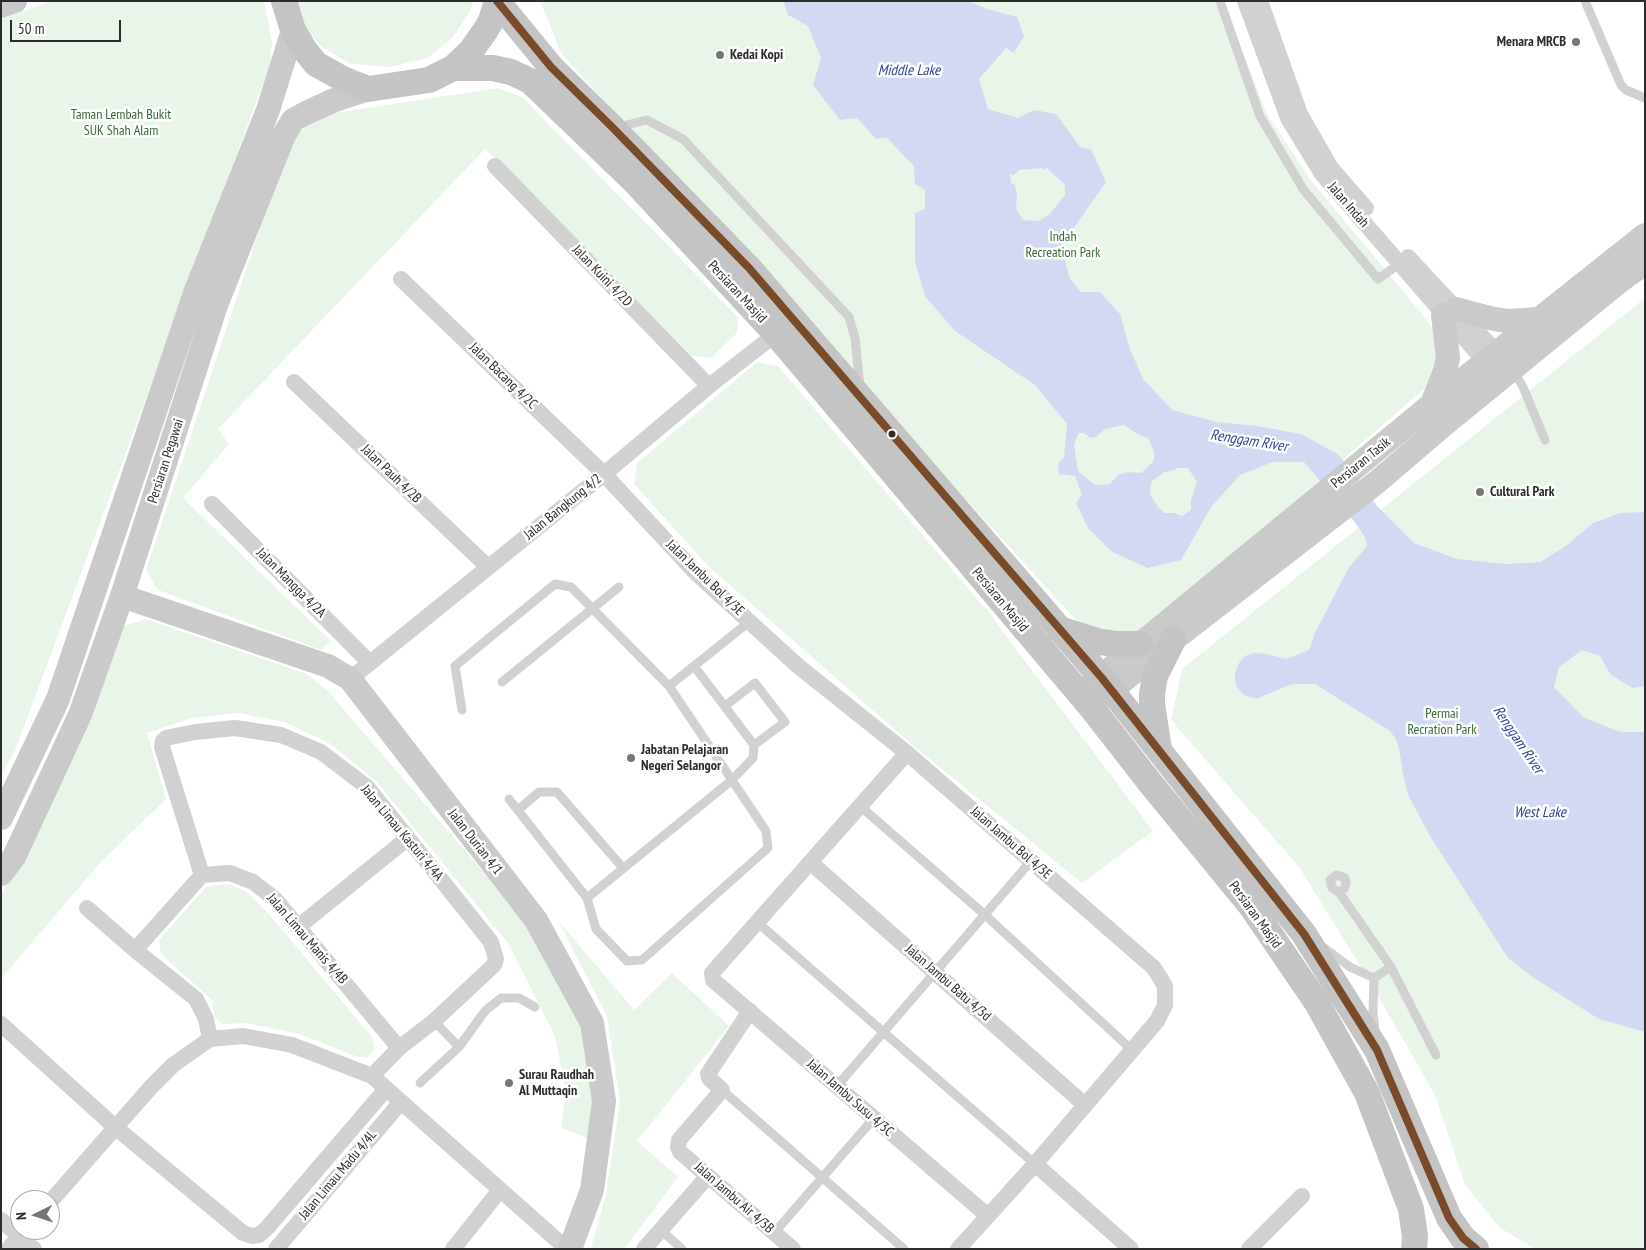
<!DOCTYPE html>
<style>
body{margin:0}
#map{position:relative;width:1646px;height:1250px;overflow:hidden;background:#fff;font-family:"PT Sans Narrow",sans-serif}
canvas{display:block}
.frame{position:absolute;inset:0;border:2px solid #2c2c2c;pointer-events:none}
.north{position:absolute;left:10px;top:1190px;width:50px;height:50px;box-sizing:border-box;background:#fff;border:1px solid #ababab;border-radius:50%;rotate:266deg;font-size:14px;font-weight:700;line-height:20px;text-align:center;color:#2c2c2c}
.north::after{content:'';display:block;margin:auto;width:18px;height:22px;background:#767676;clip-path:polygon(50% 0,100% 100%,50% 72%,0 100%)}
.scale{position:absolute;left:10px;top:20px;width:111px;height:22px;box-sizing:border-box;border:2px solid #2c2c2c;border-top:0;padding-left:6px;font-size:15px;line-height:18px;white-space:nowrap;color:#2c2c2c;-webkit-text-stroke:4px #fff;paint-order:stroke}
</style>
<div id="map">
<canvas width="1646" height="1250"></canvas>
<div class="frame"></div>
<div class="north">N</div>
<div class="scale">50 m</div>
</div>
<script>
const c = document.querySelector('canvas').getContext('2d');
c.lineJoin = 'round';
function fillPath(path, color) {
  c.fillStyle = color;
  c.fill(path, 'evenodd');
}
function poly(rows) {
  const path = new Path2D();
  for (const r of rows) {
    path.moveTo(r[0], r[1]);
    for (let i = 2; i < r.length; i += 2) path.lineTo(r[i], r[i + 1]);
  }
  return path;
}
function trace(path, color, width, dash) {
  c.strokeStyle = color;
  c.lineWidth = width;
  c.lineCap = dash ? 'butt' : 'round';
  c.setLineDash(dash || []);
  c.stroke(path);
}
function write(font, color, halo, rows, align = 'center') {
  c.font = font + ' "PT Sans Narrow",sans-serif';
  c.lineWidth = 5;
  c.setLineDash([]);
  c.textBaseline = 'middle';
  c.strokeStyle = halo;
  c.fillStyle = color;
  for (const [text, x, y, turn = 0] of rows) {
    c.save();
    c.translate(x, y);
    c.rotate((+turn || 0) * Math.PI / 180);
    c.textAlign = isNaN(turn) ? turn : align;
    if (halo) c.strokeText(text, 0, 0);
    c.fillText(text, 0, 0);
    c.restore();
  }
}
fillPath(poly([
 [51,1,264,1,272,41,270,65,15,751,1,776,1,19],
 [290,1,473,1,470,11,452,38,428,58,389,67,351,64,322,47,303,26],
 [540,1,1223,1,1267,114,1310,179,1427,320,1437,337,1436,365,1425,388,1141,636,1118,642,1077,621,757,270,561,53],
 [498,88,522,97,738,317,737,333,711,358,692,356,485,149,218,429,229,444,183,498,331,641,321,650,158,590,146,570,289,140,321,115],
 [1645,298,1645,1249,1535,1249,1500,1228,1465,1185,1435,1095,1364,972,1299,867,1171,720,1182,669],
 [757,362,778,366,986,609,1153,831,1082,883,910,743,708,566,634,484,637,463],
 [146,619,307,674,328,691,527,923,581,1028,594,1101,587,1138,561,1128,566,1091,555,1036,508,943,376,781,328,742,283,722,239,713,192,718,147,733,166,799,100,863,1,979,1,893,24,861,91,721,121,627],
 [229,884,247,892,266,911,372,1037,375,1050,367,1058,358,1057,299,1034,246,1023,222,1024,214,1016,212,1000,161,954,159,940,207,886],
 [557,919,634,1010,672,973,729,1026,637,1141,678,1177,624,1249,591,1248,606,1194,620,1101,607,1016]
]), '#eaf5e9');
fillPath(poly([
 [783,1,968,1,987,9,1017,17,1024,36,1014,53,1006,48,979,79,988,109,1018,118,1034,110,1056,114,1081,148,1091,149,1106,182,1061,246,1070,279,1081,292,1100,292,1120,314,1130,349,1143,379,1172,410,1217,422,1257,426,1301,434,1339,455,1378,507,1414,543,1457,559,1507,564,1540,562,1566,546,1593,523,1620,513,1645,512,1645,686,1633,688,1611,675,1600,656,1582,650,1559,667,1554,687,1583,717,1620,732,1645,732,1645,1032,1599,1019,1534,978,1508,958,1430,836,1408,795,1403,774,1399,748,1395,738,1390,731,1315,684,1292,684,1256,699,1244,695,1237,687,1235,680,1235,673,1239,663,1245,656,1253,653,1266,654,1286,659,1309,650,1314,635,1349,567,1367,546,1365,537,1356,524,1304,462,1273,462,1240,475,1211,507,1181,560,1148,568,1112,552,1088,528,1076,503,1082,495,1075,476,1059,474,1058,463,1064,458,1067,424,1035,385,955,331,925,296,915,262,915,213,925,209,925,190,915,184,914,166,887,138,876,139,857,118,840,120,813,85,821,58,808,26,788,15],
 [1042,168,1044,170,1047,168,1065,185,1065,195,1049,215,1038,221,1023,220,1016,209,1017,194,1015,185,1011,183,1010,174,1014,175,1019,170],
 [1124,425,1134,432,1149,439,1155,455,1153,462,1141,473,1128,472,1118,475,1110,484,1095,485,1078,471,1074,445,1078,433,1084,433,1091,438,1096,437,1105,429],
 [1178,468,1188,468,1197,482,1191,500,1191,510,1182,516,1174,513,1165,513,1159,508,1150,495,1151,482,1164,472,1172,471]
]), '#d4d9f3');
trace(poly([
 [1220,1,1260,116,1303,189,1378,279,1399,264],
 [1585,1,1621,85,1626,90,1645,98],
 [618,127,647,120,683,139,849,317,855,338,860,387],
 [1513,370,1523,387,1545,440],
 [502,682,619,587],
 [669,686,749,622],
 [725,706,755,683,785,722,754,745],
 [462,710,455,666,555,584,571,587,669,686,766,831,768,848,642,960,627,961,596,929,587,898,509,799],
 [860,806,984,914,1132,1050],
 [518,810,539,792,557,792,623,868],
 [1339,892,1344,889,1346,883,1345,878,1337,875,1330,880,1332,888,1339,892,1391,967,1436,1055],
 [587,898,732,780,753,758,754,745,694,666],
 [757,922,1035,1164],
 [1323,947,1350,967,1374,978],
 [1374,978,1373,1012,1375,1032],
 [1374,978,1391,967],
 [434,1021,459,1047],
 [420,1083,459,1047,485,1011,501,998,519,998,535,1007],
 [837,1086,1031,861],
 [722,1090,904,1249],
 [661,1230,682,1249],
 [774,1233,874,1118]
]), '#d1d1d1', 9);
trace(poly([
 [1245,1,1288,118,1322,174,1492,370],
 [1260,1,1300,114,1331,168,1366,208],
 [495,166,709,386],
 [1408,257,1504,360],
 [401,279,604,474,696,573,798,666,907,753,1154,968,1165,986,1165,1005,1157,1021,1035,1164,958,1249],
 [294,382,488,567],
 [212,504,370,663],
 [350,679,604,474,709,386,776,334],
 [907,753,712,973,713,980,988,1216],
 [810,862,1085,1105],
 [202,875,162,747,163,741,166,738,195,732,235,728,281,735,321,752,367,787,491,942,496,959,494,965,434,1021,399,1048,372,1076],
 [87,908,135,950,196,999,206,1019,210,1039],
 [298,927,408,838],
 [135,950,202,875,230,873,253,882,275,899,399,1048],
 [750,1011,708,1074,709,1078,722,1090,679,1140,678,1147,680,1152,708,1176,793,1249],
 [1,1024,115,1127,243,1233,252,1236,259,1235,267,1228,386,1089],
 [1035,1164,1131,1249],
 [50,1202,151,1087,173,1065,210,1039,243,1036,292,1045,372,1076,567,1249],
 [1,1220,34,1249],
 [8,1249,25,1230],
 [276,1249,401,1102],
 [453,1249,500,1190],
 [644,1249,708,1176],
 [1249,1249,1302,1196]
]), '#d1d1d1', 16);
trace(poly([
 [1,6,15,1],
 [1456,309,1494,319,1508,321,1539,319],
 [1432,404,1445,371,1448,358,1443,315],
 [122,596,328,666,350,679,536,920,592,1023,604,1101,592,1190,570,1249],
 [1087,688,1431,405,1645,235],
 [1096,703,1173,640,1377,482,1446,423,1620,281,1645,263],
 [1,818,58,699,195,293,268,110,293,30],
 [1,874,14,857,80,715,122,596,216,305,284,135,293,120,306,113,332,101,368,89]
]), '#cacaca', 24);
trace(poly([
 [284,1,293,30,304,49,316,64,343,79,368,89,429,80,453,68,471,51,485,31,491,21,497,1],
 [497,1,551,67,613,128,749,268,1101,677,1304,934,1377,1050,1449,1218,1463,1238,1476,1249],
 [453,68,493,68,511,72,530,81,635,182,776,334,1091,707,1151,784,1251,906,1317,1003,1367,1093,1411,1209,1415,1236,1414,1249],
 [1059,629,1100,642,1117,644,1140,644],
 [1159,749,1152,704,1152,694,1155,676,1173,640]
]), '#c4c4c4', 26);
trace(poly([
 [497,1,551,67,613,128,749,268,1101,677,1304,934,1377,1050,1449,1218,1463,1238,1476,1249]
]), '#7a4b2a', 8);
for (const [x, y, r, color] of [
 [1576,42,5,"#767676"],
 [720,55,5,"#767676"],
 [892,434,4.5,"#2c2c2c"],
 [1480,492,5,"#767676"],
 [631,758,5,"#767676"],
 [509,1083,5,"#767676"]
]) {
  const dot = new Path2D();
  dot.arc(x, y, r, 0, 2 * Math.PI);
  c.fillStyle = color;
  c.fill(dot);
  trace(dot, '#fff', 2);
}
write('bold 14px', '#2c2c2c', '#fff', [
 ["Menara MRCB",1566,42,"right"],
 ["Kedai Kopi",730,55],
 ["Cultural Park",1490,492],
 ["Jabatan Pelajaran",641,750],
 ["Negeri Selangor",641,766],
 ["Surau Raudhah",519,1075],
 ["Al Muttaqin",519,1091]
], 'left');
write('14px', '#376b35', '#fff', [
 ["Taman Lembah Bukit",121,115],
 ["SUK Shah Alam",121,131],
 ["Indah",1063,237],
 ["Recreation Park",1063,253],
 ["Permai",1442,714],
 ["Recration Park",1442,730]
]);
write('14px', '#2c2c2c', '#fff', [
 ["Jalan Indah",1348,205,49],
 ["Jalan Kuini 4/2D",602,276,46],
 ["Persiaran Masjid",737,292,47],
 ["Jalan Bacang 4/2C",503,376,44],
 ["Persiaran Pegawai",166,461,-72],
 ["Persiaran Tasik",1361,463,-39],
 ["Jalan Pauh 4/2B",391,474,44],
 ["Jalan Bangkung 4/2",563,507,-39],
 ["Jalan Jambu Bol 4/3E",705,578,44],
 ["Jalan Mangga 4/2A",291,583,45],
 ["Persiaran Masjid",1000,600,50],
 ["Jalan Limau Kasturi 4/4A",402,833,50],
 ["Jalan Durian 4/1",475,842,52],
 ["Jalan Jambu Bol 4/3E",1011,843,41],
 ["Persiaran Masjid",1255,915,54],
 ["Jalan Limau Manis 4/4B",307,939,49],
 ["Jalan Jambu Batu 4/3d",948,983,41],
 ["Jalan Jambu Susu 4/3C",850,1098,41],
 ["Jalan Limau Madu 4/4L",338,1175,-50],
 ["Jalan Jambu Air 4/3B",734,1198,41]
]);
write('italic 15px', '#334495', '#fff', [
 ["Middle Lake",909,71],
 ["Renggam River",1249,441,9],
 ["Renggam River",1518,740,56],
 ["West Lake",1540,813]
]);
</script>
